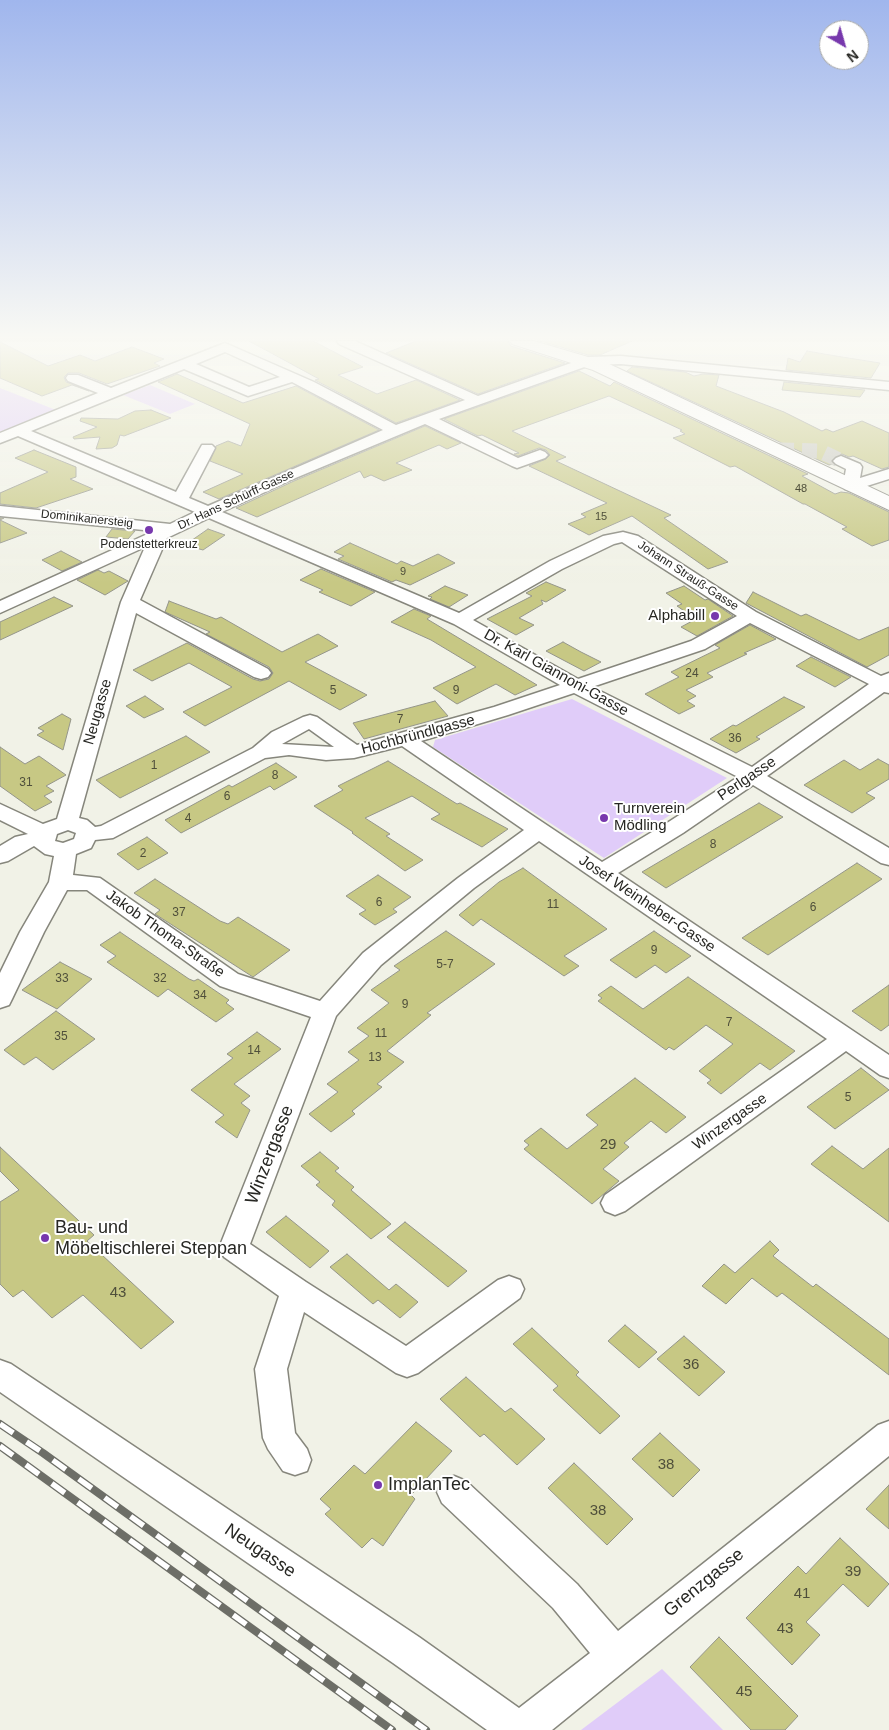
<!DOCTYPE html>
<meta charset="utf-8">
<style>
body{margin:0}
#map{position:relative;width:889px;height:1730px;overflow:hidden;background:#f1f2e7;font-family:Helvetica,sans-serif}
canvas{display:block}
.north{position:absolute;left:819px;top:20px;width:50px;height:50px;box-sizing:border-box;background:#fff;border:1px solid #a9a9a7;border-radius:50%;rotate:142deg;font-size:14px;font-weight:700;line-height:20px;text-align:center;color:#272723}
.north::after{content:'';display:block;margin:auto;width:18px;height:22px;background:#7738ad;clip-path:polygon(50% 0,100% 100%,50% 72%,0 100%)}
</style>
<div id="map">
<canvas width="889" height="1730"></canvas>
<div class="north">N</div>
</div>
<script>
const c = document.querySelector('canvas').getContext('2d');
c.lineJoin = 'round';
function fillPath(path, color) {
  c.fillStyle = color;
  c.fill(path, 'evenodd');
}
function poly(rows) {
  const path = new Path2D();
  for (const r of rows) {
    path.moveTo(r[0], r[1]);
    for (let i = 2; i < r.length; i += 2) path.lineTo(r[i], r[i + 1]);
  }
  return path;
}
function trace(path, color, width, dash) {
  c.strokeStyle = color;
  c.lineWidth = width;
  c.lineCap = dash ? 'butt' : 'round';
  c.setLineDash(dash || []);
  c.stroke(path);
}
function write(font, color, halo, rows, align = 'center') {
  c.font = font + ' Helvetica,sans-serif';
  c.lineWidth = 4;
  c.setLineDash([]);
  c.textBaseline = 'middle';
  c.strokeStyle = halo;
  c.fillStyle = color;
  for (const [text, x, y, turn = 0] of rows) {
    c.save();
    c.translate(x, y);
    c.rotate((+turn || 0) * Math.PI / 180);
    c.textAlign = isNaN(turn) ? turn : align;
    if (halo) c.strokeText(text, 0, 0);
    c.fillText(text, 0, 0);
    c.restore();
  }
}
fillPath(poly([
 [150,385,195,404,170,414,123,395],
 [0,388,56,410,0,432],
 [572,699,613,720,727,778,604,858,433,747,435,740],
 [662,1669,723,1730,581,1730]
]), '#e0ccf9');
const building = poly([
 [249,341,313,341,363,367,338,375,377,394,416,380,460,400,396,423,315,380,319,379,249,341],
 [416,341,508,341,511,346,565,363,478,394,386,353,416,341],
 [540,341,632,341,600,355,588,355,540,341],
 [0,342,48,366,80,355,95,361,132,347,164,359,154,363,160,366,107,384,79,373,68,373,64,377,66,382,89,391,72,385,42,396,0,378,0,342],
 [807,351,830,355,880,363,871,378,786,370,788,358,800,362,807,351],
 [632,367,685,372,694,376,703,374,719,375,716,386,784,412,822,431,826,429,833,432,862,421,889,433,889,467,882,469,853,456,849,457,842,454,835,457,831,461,833,464,829,465,627,371,632,367],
 [579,371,610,386,614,382,808,474,802,476,835,494,841,492,849,493,889,512,889,540,872,546,842,529,847,527,805,504,803,504,735,466,730,467,673,438,685,434,680,431,682,430,609,396,512,431,566,457,556,461,671,515,664,518,728,562,708,569,632,516,589,535,568,524,586,517,581,514,607,503,529,466,546,459,550,455,546,450,539,448,518,456,514,454,519,453,482,435,478,436,444,419,579,371],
 [177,374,243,403,296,386,379,430,219,499,203,492,243,474,210,461,216,446,228,441,241,446,250,424,158,382,177,374],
 [784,382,865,390,860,397,782,390,784,382],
 [151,410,171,418,124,436,120,435,117,445,112,448,96,449,100,437,74,439,73,437,97,427,80,421,81,418,118,419,135,411,151,410],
 [425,426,461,443,447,449,439,445,396,463,412,470,384,481,371,475,364,478,360,471,257,517,236,508,294,481,425,426],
 [34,450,76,467,76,477,70,479,93,489,36,508,0,504,0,493,48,472,15,458,34,450],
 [0,518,4,518,0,520,27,533,0,543,0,518],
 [112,529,135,531,128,539,106,537,112,529],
 [208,529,225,535,203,550,185,545,208,529],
 [350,543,397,564,401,561,413,566,438,554,455,563,410,585,396,580,392,582,338,559,344,556,334,552,350,543],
 [61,551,82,562,62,571,42,560,61,551],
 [321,569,375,592,351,606,319,592,323,590,300,580,321,569],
 [98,570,104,573,109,571,128,581,105,595,77,580,98,570],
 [546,582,566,590,546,602,541,600,543,604,519,618,534,625,516,635,487,619,532,596,526,593,546,582],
 [445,586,468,595,449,607,430,599,432,597,428,596,445,586],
 [684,586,705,600,708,599,733,616,697,636,681,627,696,619,677,606,682,604,666,593,684,586],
 [753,592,801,616,806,614,859,640,889,627,889,655,867,667,746,603,753,592],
 [54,597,73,606,0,640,0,622,54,597],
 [169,601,216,619,221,617,282,652,318,634,338,646,305,662,367,695,340,710,289,681,205,726,183,712,232,687,189,663,152,681,133,670,187,643,253,679,260,681,269,679,273,673,269,667,206,634,210,632,165,612,169,601],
 [414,609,431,616,427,619,537,685,515,695,496,684,457,704,433,688,476,667,431,640,391,622,414,609],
 [750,625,776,639,744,653,747,654,707,673,713,677,686,690,696,696,687,701,695,706,679,714,645,694,679,677,671,672,720,648,715,645,750,625],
 [563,642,581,652,601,662,584,671,546,651,563,642],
 [811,657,851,677,835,687,796,666,811,657],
 [145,696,164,709,144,718,126,706,145,696],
 [784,697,805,707,756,737,760,739,736,753,710,739,733,725,736,726,784,697],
 [435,701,448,716,364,739,353,723,435,701],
 [62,714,71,719,63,750,37,735,44,731,38,728,62,714],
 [186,736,210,752,120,798,96,780,186,736],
 [0,747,25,764,39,756,66,775,46,786,54,791,44,796,52,802,35,811,0,786,0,747],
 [878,759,889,765,889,779,866,793,875,798,852,813,804,785,844,760,860,770,878,759],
 [388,761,457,804,460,803,508,829,482,847,431,819,440,814,412,796,365,818,390,834,386,836,423,860,405,871,352,833,353,832,314,806,343,790,338,786,388,761],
 [276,763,297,777,274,790,270,786,181,833,165,820,229,785,232,787,276,763],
 [759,803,783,817,666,888,642,872,759,803],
 [147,837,168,853,138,870,117,854,147,837],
 [857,863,882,879,768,955,742,938,857,863],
 [523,868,607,929,564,956,579,966,564,976,481,919,473,926,459,915,499,882,523,868],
 [378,875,411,897,393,909,397,912,375,925,359,914,366,910,346,896,378,875],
 [155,879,220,921,228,924,238,917,290,950,253,977,155,914,160,910,134,893,155,879],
 [446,931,495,964,427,1013,431,1015,387,1051,404,1062,377,1084,382,1087,352,1111,355,1114,331,1132,309,1114,338,1092,327,1084,359,1060,348,1052,369,1036,357,1028,389,1003,371,990,400,970,394,966,446,931],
 [654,931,691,956,666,973,655,965,636,978,610,960,654,931],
 [120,932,189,979,194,981,198,979,229,1000,226,1003,234,1009,216,1022,168,989,158,997,107,962,116,956,100,945,120,932],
 [60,962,92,979,57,1009,22,990,60,962],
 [688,977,795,1051,770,1070,760,1063,721,1094,707,1083,711,1080,699,1071,733,1044,706,1025,674,1050,669,1047,666,1050,598,1001,602,998,598,995,611,986,643,1009,688,977],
 [889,985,889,1025,881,1031,852,1011,889,985],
 [56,1011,95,1039,53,1070,36,1057,24,1065,4,1050,56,1011],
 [257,1032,281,1049,234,1084,250,1096,241,1103,250,1110,237,1138,215,1122,224,1115,191,1090,233,1058,227,1054,257,1032],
 [861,1068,889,1090,835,1129,807,1107,861,1068],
 [635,1078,686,1117,666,1133,651,1121,624,1143,629,1147,603,1169,619,1181,592,1204,524,1149,529,1145,524,1141,541,1128,567,1149,598,1125,586,1115,635,1078],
 [832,1146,863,1169,889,1148,889,1222,811,1164,832,1146],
 [0,1147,94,1235,87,1241,174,1322,141,1349,83,1295,52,1318,23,1290,13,1297,0,1284,0,1202,19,1190,0,1171,0,1147],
 [320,1152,339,1168,335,1171,354,1187,351,1190,391,1224,371,1239,332,1205,335,1201,316,1185,320,1182,301,1166,320,1152],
 [286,1216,329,1251,310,1268,266,1232,286,1216],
 [405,1222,467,1271,448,1287,387,1237,405,1222],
 [770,1241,779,1250,773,1256,813,1287,816,1284,889,1339,889,1375,782,1293,777,1297,752,1278,726,1304,702,1286,724,1264,735,1273,770,1241],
 [347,1254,389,1290,396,1284,418,1302,400,1318,378,1300,373,1304,330,1267,347,1254],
 [625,1325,657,1352,639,1368,608,1341,625,1325],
 [532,1328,579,1372,576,1375,620,1416,600,1434,553,1390,558,1386,513,1344,532,1328],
 [684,1336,725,1372,699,1396,657,1359,684,1336],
 [466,1377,505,1412,511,1408,545,1439,517,1465,484,1434,480,1437,440,1399,466,1377],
 [416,1422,452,1451,411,1495,415,1499,383,1546,372,1538,362,1548,325,1514,331,1509,320,1499,354,1465,365,1474,416,1422],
 [660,1433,700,1470,673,1497,632,1459,660,1433],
 [574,1463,633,1519,607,1545,548,1488,574,1463],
 [889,1485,889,1529,866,1509,889,1485],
 [840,1538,889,1584,868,1607,843,1584,806,1622,820,1635,792,1665,746,1618,798,1566,806,1574,840,1538],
 [719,1637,798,1716,785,1730,751,1730,690,1667,719,1637]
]);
fillPath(building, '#c7c884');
trace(building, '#94958a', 1);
trace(poly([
 [779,450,820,451,841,461]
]), '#c9c9c0', 15, [15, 8]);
const minor = poly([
 [337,341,355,341,478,396,588,357,621,356,889,382,889,390,621,364,590,365,439,419,518,458,540,450,545,452,548,455,545,458,517,468,512,466,425,424,293,479,222,512,459,613,550,561,603,536,623,532,638,536,756,612,881,676,889,673,889,693,884,692,767,776,889,848,889,865,881,863,753,785,683,833,618,873,889,1055,889,1078,880,1075,846,1051,625,1211,615,1215,605,1211,601,1203,605,1195,827,1039,539,841,474,888,381,965,336,1016,250,1244,306,1282,406,1346,498,1280,509,1276,520,1280,524,1289,520,1298,418,1373,407,1377,396,1373,304,1312,287,1369,295,1433,307,1449,311,1460,307,1471,295,1475,283,1471,268,1449,263,1438,255,1369,279,1296,224,1257,219,1248,311,1017,220,986,87,890,67,890,44,932,12,999,9,1005,0,1008,0,973,20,932,49,882,54,856,45,854,34,846,8,861,0,863,0,846,15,837,28,834,0,820,0,804,43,824,57,819,121,602,145,547,0,613,0,601,154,531,0,516,0,506,170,524,195,512,18,436,0,443,0,433,98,393,68,381,66,378,68,375,78,375,111,388,225,343,314,382,396,425,465,400,339,344,337,341],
 [225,352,280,377,249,387,196,364,225,352],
 [184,369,248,396,292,382,383,430,208,506,189,498,215,448,212,445,202,445,176,492,31,431,184,369],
 [209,518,454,624,560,685,494,707,357,745,317,717,310,715,303,717,272,732,253,748,101,826,95,827,87,820,79,818,136,613,254,677,261,679,268,677,271,673,268,669,140,600,167,538,209,518],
 [622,542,737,616,691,641,578,679,473,620,562,569,614,544,622,542],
 [750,623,869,684,752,767,592,687,705,649,750,623],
 [574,693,738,777,667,823,602,862,421,741,508,715,574,693],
 [309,729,334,747,282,744,309,729],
 [402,746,524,830,458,878,363,953,320,1001,238,974,100,878,73,875,76,854,91,848,95,840,113,838,265,758,289,755,326,760,354,758,402,746],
 [68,830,76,833,74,839,63,843,55,841,57,834,68,830],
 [841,456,860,464,862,467,860,478,889,469,889,479,851,491,845,489,843,486,846,469,836,464,833,461,836,458,841,456],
 [0,1360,11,1364,419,1637,519,1708,590,1653,553,1608,442,1503,437,1492,442,1481,454,1476,466,1481,577,1584,618,1631,878,1425,889,1421,889,1456,552,1730,487,1730,393,1663,0,1392,0,1360]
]);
const major = poly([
 [510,341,534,341,605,362,889,496,889,510,593,370,512,344,510,341]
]);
trace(minor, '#86867c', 3);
trace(major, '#86867c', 2);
fillPath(minor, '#fff');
fillPath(major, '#fff');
const rail = poly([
 [0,1424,43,1453,426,1730],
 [0,1446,392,1730]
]);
trace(rail, '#6d6e67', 8);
trace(rail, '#fff', 5.5, [16]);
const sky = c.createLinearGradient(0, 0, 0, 583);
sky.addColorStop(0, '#a0b6ed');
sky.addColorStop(0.58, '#f9f9f4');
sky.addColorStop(1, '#f9f9f400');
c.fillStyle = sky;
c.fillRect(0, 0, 889, 583);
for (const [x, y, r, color] of [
 [149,530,5,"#7738ad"],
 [715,616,5,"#7738ad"],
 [604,818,5,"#7738ad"],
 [45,1238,5,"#7738ad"],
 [378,1485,5,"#7738ad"]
]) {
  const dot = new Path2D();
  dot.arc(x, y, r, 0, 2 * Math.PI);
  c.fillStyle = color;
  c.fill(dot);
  trace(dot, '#fff', 2);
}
write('11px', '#4f4f3b', null, [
 ["48",801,489],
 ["15",601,517],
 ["9",403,572]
]);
write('12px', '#272723', '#fff', [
 ["Dr. Hans Schürff-Gasse",236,500,-25],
 ["Dominikanersteig",87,519,6],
 ["Johann Strauß-Gasse",688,576,33]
]);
write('12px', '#272723', '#fff', [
 ["Podenstetterkreuz",149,545]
]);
write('12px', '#4f4f3b', null, [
 ["24",692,674],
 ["5",333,691],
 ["9",456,691],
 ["7",400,720],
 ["36",735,739],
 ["1",154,766],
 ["8",275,776],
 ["31",26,783],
 ["6",227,797],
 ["4",188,819],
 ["8",713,845],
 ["2",143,854],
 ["6",379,903],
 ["11",553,905],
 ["6",813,908],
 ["37",179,913],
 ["9",654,951],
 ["5-7",445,965],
 ["33",62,979],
 ["32",160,979],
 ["34",200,996],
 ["9",405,1005],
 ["7",729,1023],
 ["11",381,1034],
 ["35",61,1037],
 ["14",254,1051],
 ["13",375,1058],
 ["5",848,1098]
]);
write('15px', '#272723', '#fff', [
 ["Alphabill",705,616],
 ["Turnverein",614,809,"left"],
 ["Mödling",614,826,"left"]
], 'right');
write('15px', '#272723', '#fff', [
 ["Dr. Karl Giannoni-Gasse",556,673,29],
 ["Neugasse",98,712,-74],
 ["Hochbründlgasse",418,735,-15],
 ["Perlgasse",747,779,-34],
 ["Josef Weinheber-Gasse",647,904,34],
 ["Jakob Thoma-Straße",165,934,35],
 ["Winzergasse",730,1122,-35]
]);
write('15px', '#4f4f3b', null, [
 ["29",608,1145],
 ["43",118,1293],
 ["36",691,1365],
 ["38",666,1465],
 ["38",598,1511],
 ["39",853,1572],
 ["41",802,1594],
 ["43",785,1629],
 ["45",744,1692]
]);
write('18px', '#272723', '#fff', [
 ["Winzergasse",270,1155,-69],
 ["Neugasse",260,1551,34],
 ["Grenzgasse",704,1583,-39]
]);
write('18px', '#272723', '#fff', [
 ["Bau- und",55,1228],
 ["Möbeltischlerei Steppan",55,1249],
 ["ImplanTec",388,1485]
], 'left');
</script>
